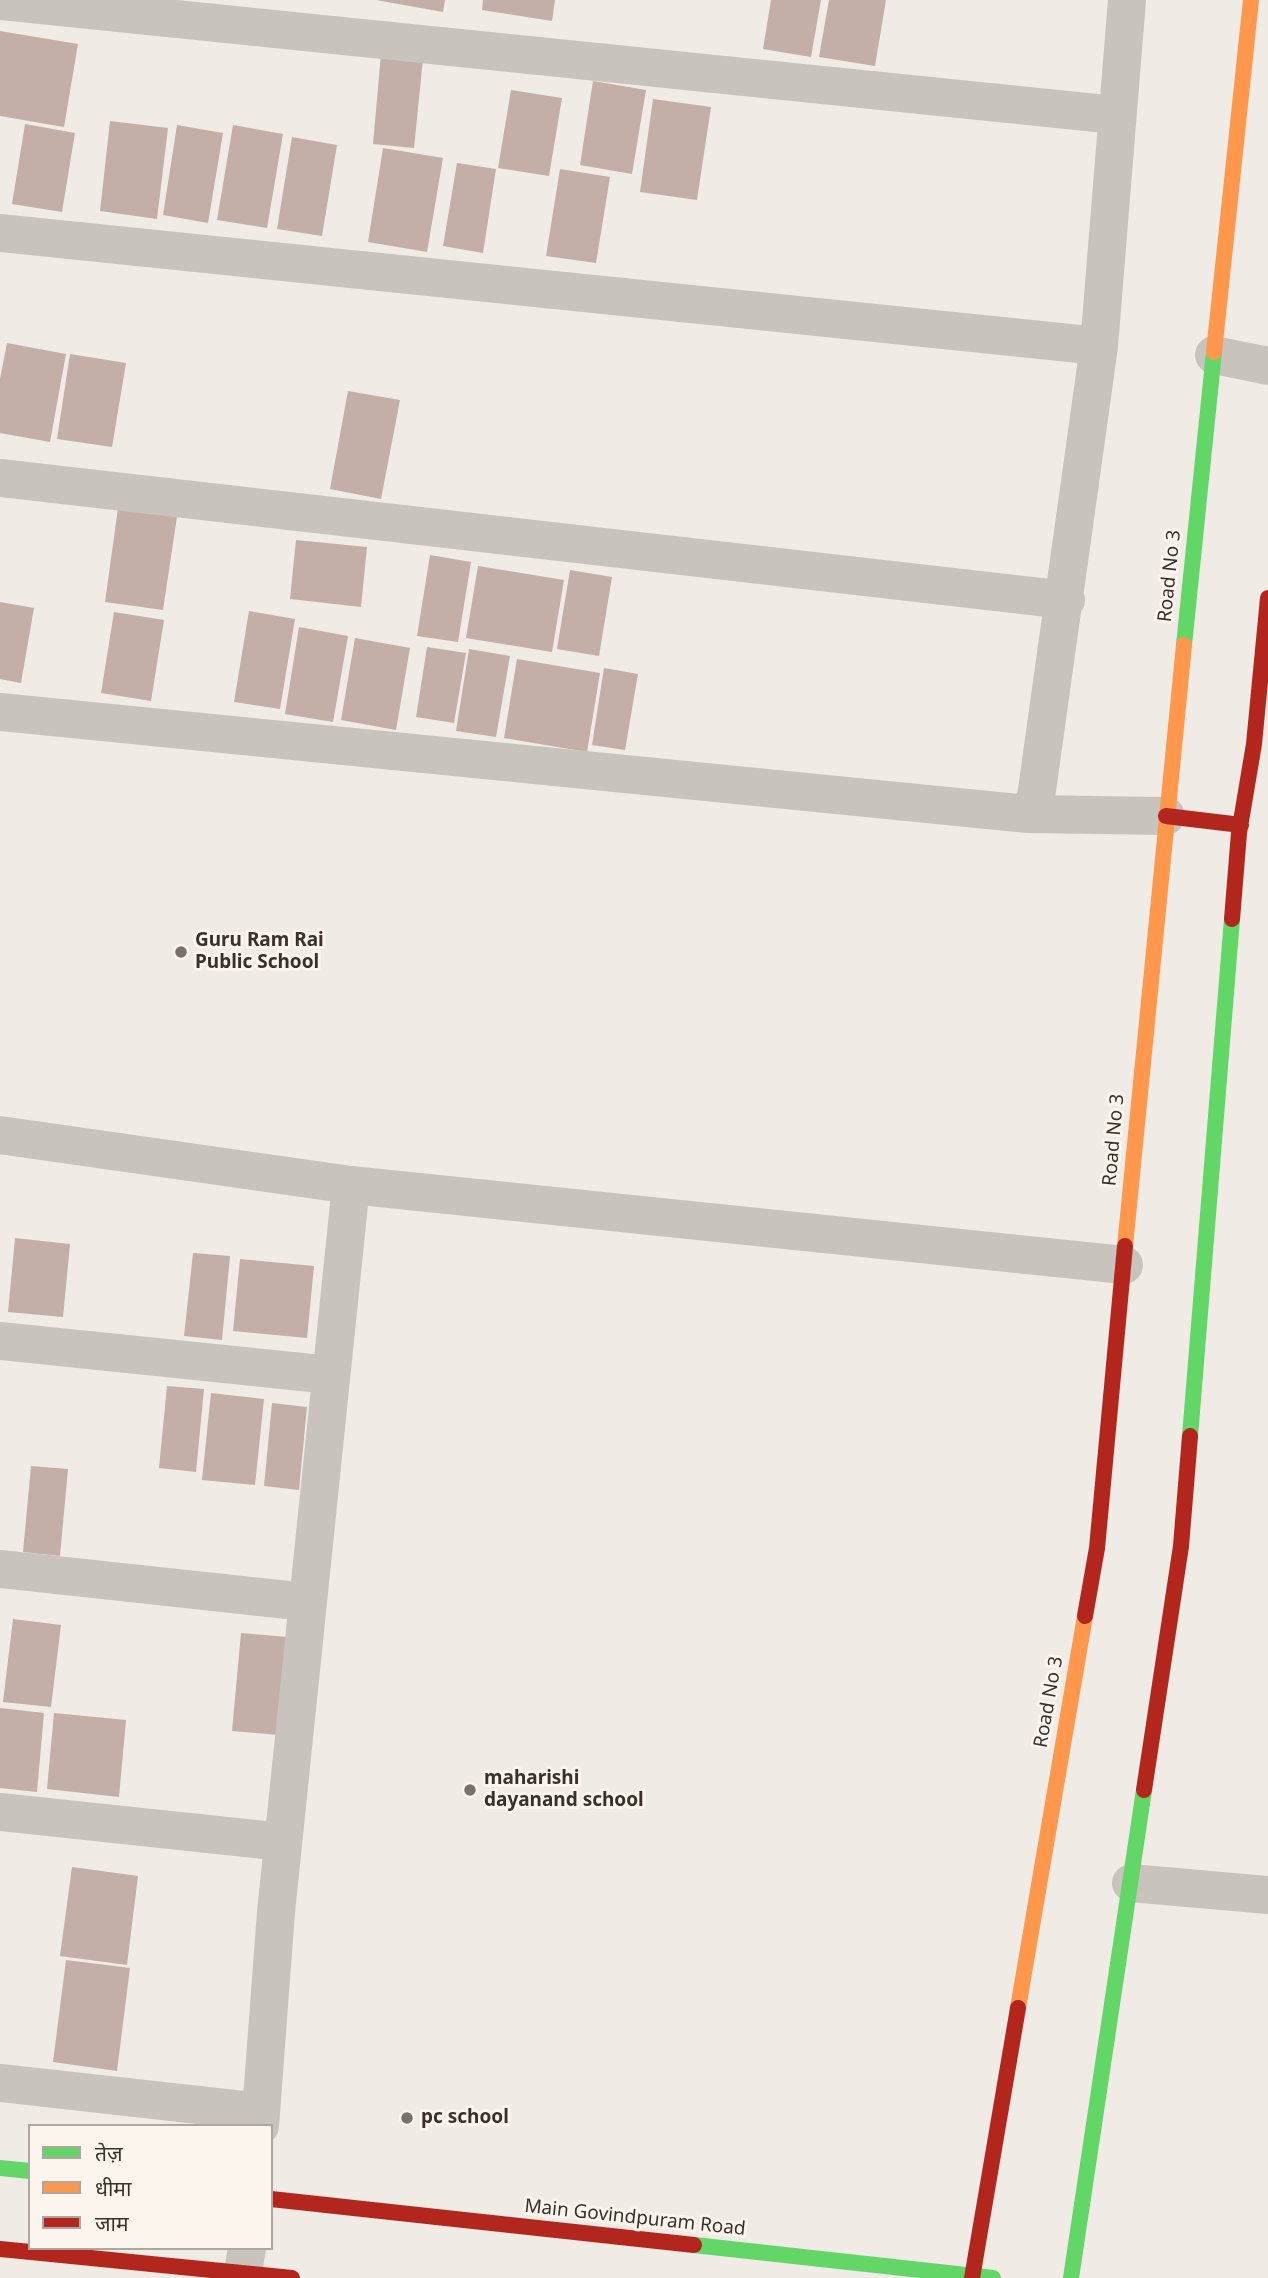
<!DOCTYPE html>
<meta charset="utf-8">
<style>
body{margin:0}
#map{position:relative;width:1268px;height:2278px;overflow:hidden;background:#f0ebe5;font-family:"Noto Sans","Noto Sans Devanagari",sans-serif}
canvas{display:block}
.legend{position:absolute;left:28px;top:2124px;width:245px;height:126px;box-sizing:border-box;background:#fbf5ee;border:2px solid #aea6a0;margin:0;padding:9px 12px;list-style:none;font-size:21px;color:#3b302b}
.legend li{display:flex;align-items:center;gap:14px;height:35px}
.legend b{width:35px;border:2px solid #aea6a0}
</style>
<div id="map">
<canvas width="1268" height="2278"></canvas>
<ul class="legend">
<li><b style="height:9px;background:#63d668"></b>तेज़</li>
<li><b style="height:9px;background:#ff974d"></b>धीमा</li>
<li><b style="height:9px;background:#b3261e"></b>जाम</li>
</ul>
</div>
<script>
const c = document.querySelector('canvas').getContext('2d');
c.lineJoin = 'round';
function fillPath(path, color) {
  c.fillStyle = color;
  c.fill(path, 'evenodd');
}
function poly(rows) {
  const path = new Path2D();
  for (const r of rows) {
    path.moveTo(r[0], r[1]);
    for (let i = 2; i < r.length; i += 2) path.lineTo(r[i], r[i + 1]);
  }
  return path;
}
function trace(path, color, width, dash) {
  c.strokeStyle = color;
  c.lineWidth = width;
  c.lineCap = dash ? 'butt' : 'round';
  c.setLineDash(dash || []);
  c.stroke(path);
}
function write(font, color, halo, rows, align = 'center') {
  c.font = font + ' "Noto Sans",sans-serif';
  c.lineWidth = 6;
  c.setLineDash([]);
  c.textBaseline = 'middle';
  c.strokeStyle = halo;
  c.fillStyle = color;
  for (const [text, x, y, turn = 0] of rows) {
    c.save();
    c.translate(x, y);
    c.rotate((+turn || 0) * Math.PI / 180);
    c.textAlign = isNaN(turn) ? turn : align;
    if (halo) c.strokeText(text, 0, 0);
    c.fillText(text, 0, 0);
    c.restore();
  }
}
fillPath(poly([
 [376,0,445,0,443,12],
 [483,0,555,0,552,21,482,10],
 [771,0,821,0,811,57,763,49],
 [829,0,886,0,875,66,819,57],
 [0,31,78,44,64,127,0,116],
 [381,54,423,59,414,148,373,144],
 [593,81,646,90,632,174,580,165],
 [511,90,562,98,549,176,498,168],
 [653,99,711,107,697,200,640,192],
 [110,121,168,128,157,219,100,211],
 [25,124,75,133,62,212,12,204],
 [177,125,223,133,208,223,163,215],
 [233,125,283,134,267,228,217,220],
 [292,137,337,145,322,236,277,229],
 [383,148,443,158,427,252,368,242],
 [457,163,496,169,483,253,443,246],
 [560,169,610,177,596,263,546,256],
 [7,343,66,354,50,442,0,433,0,379],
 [70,354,126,363,112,447,57,439],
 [348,391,400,400,381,499,330,489],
 [118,508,177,517,163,610,105,602],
 [296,540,367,547,361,607,290,599],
 [430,555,471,562,458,642,417,636],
 [478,566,564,580,552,652,466,638],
 [570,570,612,577,599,656,557,649],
 [0,602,34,608,21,683,0,679],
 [249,611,295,619,280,709,234,702],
 [114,612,164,620,151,701,101,693],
 [299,627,348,636,333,722,285,714],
 [355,638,410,648,396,730,341,720],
 [427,647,466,653,454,723,416,717],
 [469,649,510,656,496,737,456,731],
 [517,659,600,673,587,752,504,738],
 [604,668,638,674,625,750,592,745],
 [15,1238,70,1244,63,1317,8,1312],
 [193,1253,230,1256,222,1340,184,1336],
 [240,1259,314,1266,307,1338,233,1331],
 [167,1386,204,1389,196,1472,159,1468],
 [211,1393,264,1399,255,1485,202,1480],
 [272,1403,307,1407,299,1490,264,1486],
 [31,1466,68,1469,60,1556,23,1552],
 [13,1619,61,1625,51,1707,3,1702],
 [241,1633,288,1637,279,1735,232,1731],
 [0,1708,44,1713,37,1792,0,1788],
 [54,1713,126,1720,119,1797,47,1789],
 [72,1867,138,1876,127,1965,60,1956],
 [66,1960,130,1968,117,2071,53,2062]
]), '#c3afa7');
trace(poly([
 [0,1,1116,115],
 [0,233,1099,346],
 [1214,355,1268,366],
 [0,478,1066,600],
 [0,712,1028,814,1166,816],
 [1028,814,1036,797,1099,346,1127,0],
 [0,1135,351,1185,276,1912,260,2126],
 [351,1185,1124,1265],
 [0,1341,331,1375],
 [0,1569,306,1602],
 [0,1812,283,1842],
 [1131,1883,1268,1895],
 [0,2083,261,2112],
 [242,2278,247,2248]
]), '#c9c3be', 38);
trace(poly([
 [1184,645,1214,352],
 [1190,1436,1232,919],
 [0,2168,30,2171],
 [694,2245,993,2278],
 [1071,2278,1144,1790]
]), '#63d668', 16);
trace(poly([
 [1214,352,1251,0],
 [1125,1246,1184,645],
 [1018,2008,1085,1616]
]), '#ff974d', 16);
trace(poly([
 [1166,816,1241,825],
 [1232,919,1239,833,1254,744,1268,598],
 [1085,1616,1097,1548,1125,1246],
 [1144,1790,1181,1546,1190,1436],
 [271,2199,694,2245],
 [0,2249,292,2278],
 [972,2278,1018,2008]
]), '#b3261e', 16);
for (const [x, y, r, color] of [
 [181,952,7,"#7a716c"],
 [470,1790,7,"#7a716c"],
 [407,2118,7,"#7a716c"]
]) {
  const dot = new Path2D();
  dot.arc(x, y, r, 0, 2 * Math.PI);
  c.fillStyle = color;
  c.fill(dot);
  trace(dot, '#fbf5ee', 2.5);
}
write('19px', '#3b302b', '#fbf5ee', [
 ["Road No 3",1170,576,-84],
 ["Road No 3",1114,1140,-85],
 ["Road No 3",1049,1702,-80],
 ["Main Govindpuram Road",635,2218,6]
]);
write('bold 19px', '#3b302b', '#fbf5ee', [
 ["Guru Ram Rai",195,941],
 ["Public School",195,963],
 ["maharishi",484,1779],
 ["dayanand school",484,1801],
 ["pc school",421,2118]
], 'left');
</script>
